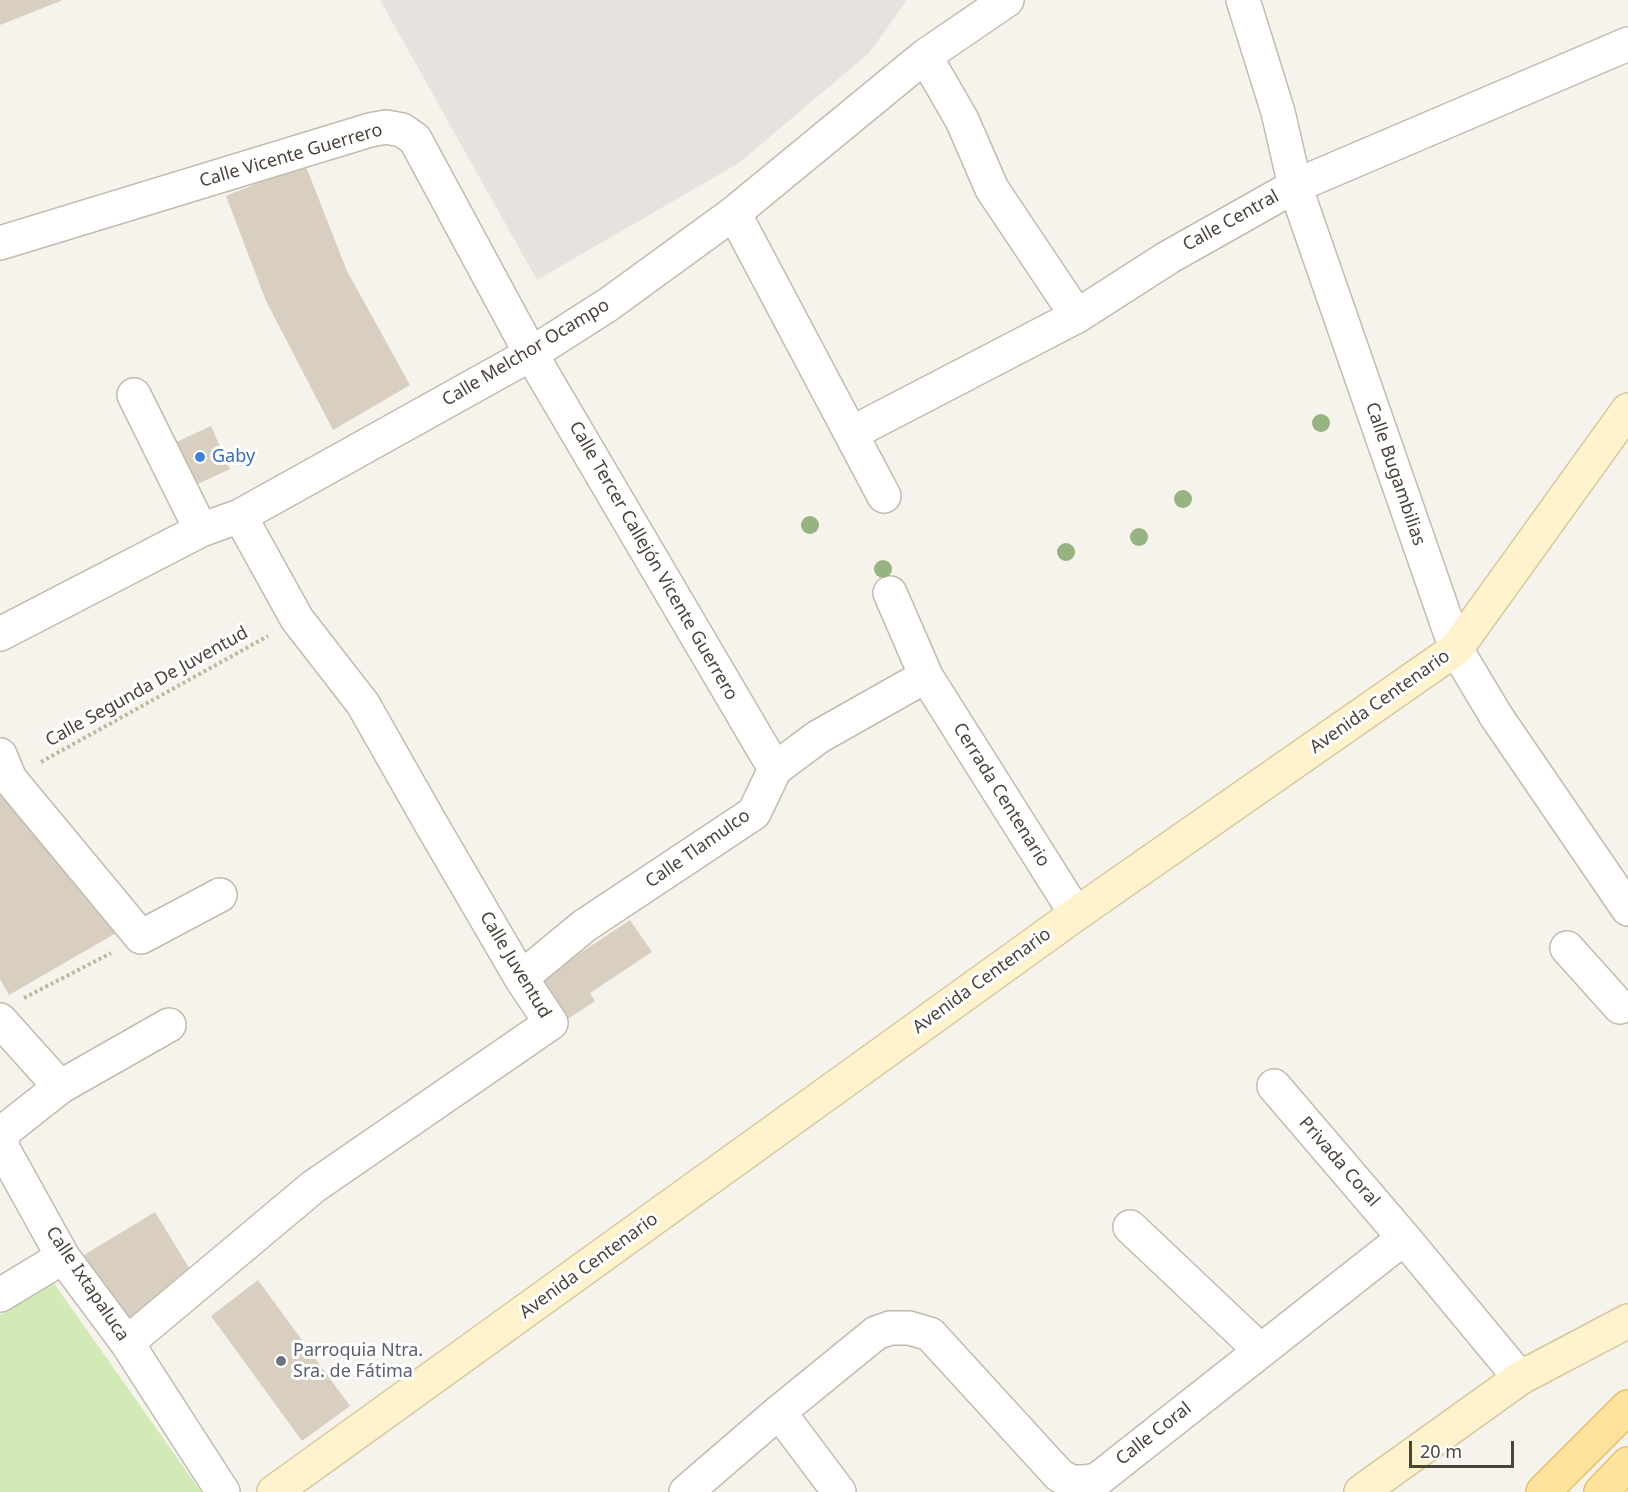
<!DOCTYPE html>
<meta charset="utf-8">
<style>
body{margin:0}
#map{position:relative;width:1628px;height:1492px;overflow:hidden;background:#f6f3ec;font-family:"Noto Sans",sans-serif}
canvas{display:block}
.scale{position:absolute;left:1409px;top:1441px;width:105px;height:27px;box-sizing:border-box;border:3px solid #4b4439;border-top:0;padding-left:8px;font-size:18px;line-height:21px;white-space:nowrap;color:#4b4439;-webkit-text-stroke:4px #fff;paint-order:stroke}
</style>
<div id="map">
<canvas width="1628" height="1492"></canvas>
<div class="scale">20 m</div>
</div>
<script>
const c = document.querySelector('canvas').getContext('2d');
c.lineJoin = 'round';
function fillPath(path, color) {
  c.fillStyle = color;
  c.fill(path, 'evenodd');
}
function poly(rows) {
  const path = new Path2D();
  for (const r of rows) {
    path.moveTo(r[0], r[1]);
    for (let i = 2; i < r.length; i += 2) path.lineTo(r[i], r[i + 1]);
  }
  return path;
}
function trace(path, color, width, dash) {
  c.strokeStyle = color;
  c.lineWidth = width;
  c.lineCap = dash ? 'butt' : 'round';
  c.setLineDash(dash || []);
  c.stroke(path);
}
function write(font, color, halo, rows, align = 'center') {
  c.font = font + ' "Noto Sans",sans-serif';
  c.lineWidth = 6;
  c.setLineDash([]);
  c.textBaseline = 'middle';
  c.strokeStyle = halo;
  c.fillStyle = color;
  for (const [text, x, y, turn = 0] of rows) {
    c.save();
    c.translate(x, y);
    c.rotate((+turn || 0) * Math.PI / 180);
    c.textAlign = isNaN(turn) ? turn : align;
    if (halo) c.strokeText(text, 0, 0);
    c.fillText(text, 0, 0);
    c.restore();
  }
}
fillPath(poly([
 [380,0,907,0,869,53,739,163,537,280]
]), '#e6e2dd');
fillPath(poly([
 [53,1282,201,1492,0,1492,0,1315]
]), '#d2eab5');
fillPath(poly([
 [0,0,63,0,0,25],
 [305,164,347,271,410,385,333,430,266,301,226,196],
 [211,426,230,469,189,488,170,445],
 [0,785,118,932,9,995,0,979],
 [630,920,652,952,590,993,595,1001,568,1019,541,979],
 [155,1212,197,1281,134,1328,84,1255],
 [258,1280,350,1406,302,1441,211,1316]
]), '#d8cfc1');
const street = poly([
 [1243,0,1278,112,1295,186,1456,649,1496,716,1628,909],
 [925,56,962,120,992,189,1077,316],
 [734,213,884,496],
 [0,243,370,130,386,127,402,130,415,139,531,354,775,769],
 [134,395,201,530],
 [852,433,1077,316,1169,257,1295,186,1628,44],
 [890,593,926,676,1076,914],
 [0,634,201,530,240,516,531,354,609,304,734,213,925,56,1007,0],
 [0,755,10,779,141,937,220,895],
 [1567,948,1620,1007],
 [521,978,584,926,754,813,775,769,818,737,926,676],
 [0,1020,60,1087],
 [169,1025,60,1087,3,1132,2,1147,63,1257,127,1343,223,1492],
 [1274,1086,1404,1238,1520,1378],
 [1130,1227,1260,1350],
 [0,1295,63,1257],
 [127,1343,313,1187,551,1023,521,978,430,822,363,704,297,619,240,516],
 [779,1412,839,1492],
 [686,1492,779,1412,876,1333,890,1328,909,1328,930,1334,1059,1475,1071,1482,1084,1482,1097,1480,1404,1238]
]);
const secondary = poly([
 [274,1492,1076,914,1456,649,1628,410],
 [1361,1492,1520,1378,1628,1321]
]);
const primary = poly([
 [1543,1492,1628,1407],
 [1601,1492,1628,1464]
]);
trace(street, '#c2bbae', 36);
trace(secondary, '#d6c79b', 36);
trace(primary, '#e6c16a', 36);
trace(poly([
 [41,762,268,636],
 [24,998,111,953]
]), '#c4b79f', 4, [3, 3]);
trace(street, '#fff', 33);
trace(secondary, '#fff3cd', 33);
trace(primary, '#ffe39c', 33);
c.fillStyle = '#97b381';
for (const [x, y] of [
 [1321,423],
 [1183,499],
 [810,525],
 [1139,537],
 [1066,552],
 [883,569]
]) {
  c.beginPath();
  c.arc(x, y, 9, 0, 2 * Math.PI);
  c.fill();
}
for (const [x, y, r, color] of [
 [200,457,6,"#3f7fe0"],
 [281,1361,6,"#6b7280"]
]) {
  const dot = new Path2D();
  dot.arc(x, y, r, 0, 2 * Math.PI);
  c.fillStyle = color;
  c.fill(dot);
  trace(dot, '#fff', 2);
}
write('18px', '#4b4439', '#fff', [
 ["Calle Vicente Guerrero",291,156,-16],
 ["Calle Central",1231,221,-29],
 ["Calle Melchor Ocampo",526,353,-31],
 ["Calle Bugambilias",1395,474,71],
 ["Calle Tercer Callejón Vicente Guerrero",653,561,60],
 ["Calle Segunda De Juventud",147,687,-29],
 ["Avenida Centenario",1380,702,-35],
 ["Cerrada Centenario",1001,795,58],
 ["Calle Tlamulco",698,849,-35],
 ["Calle Juventud",515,965,59],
 ["Avenida Centenario",982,981,-36],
 ["Privada Coral",1339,1162,49],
 ["Avenida Centenario",589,1266,-36],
 ["Calle Ixtapaluca",87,1284,56],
 ["Calle Coral",1154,1434,-38]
]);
write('18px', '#366cbe', '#fff', [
 ["Gaby",212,457]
], 'left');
write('18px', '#5b616d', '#fff', [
 ["Parroquia Ntra.",293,1351],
 ["Sra. de Fátima",293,1372]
], 'left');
</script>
